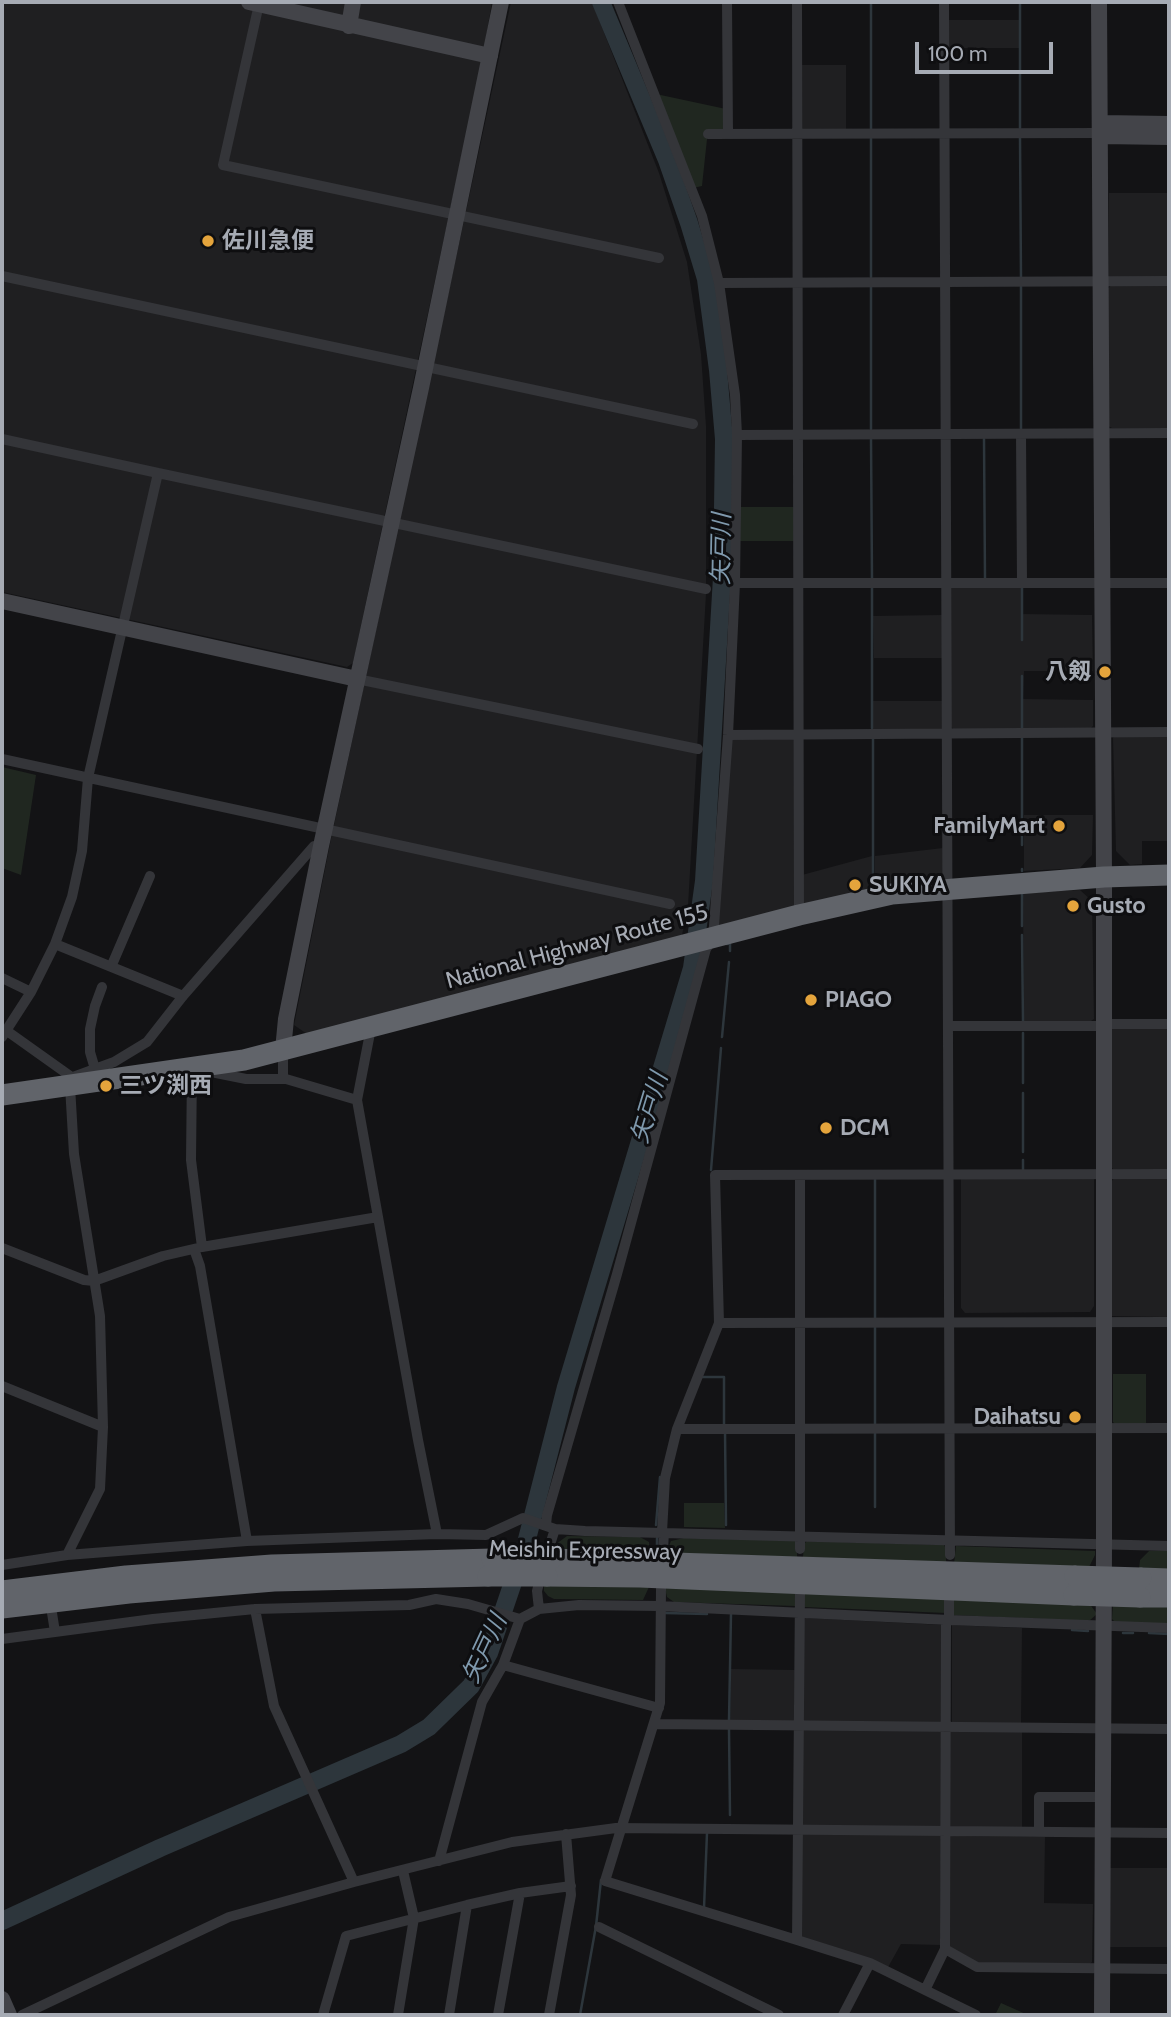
<!DOCTYPE html>
<meta charset="utf-8">
<style>
body{margin:0}
#map{position:relative;width:1171px;height:2017px;overflow:hidden;background:#131315;font-family:Cabin,sans-serif}
canvas{display:block}
.frame{position:absolute;inset:0;border:4px solid #a6abb4;pointer-events:none}
.scale{position:absolute;left:915px;top:42px;width:138px;height:32px;box-sizing:border-box;border:4px solid #a6abb4;border-top:0;padding-left:9px;font-size:21px;line-height:24px;white-space:nowrap;color:#a6abb4;-webkit-text-stroke:5px #0e0e10;paint-order:stroke}
</style>
<div id="map">
<canvas width="1171" height="2017"></canvas>
<div class="frame"></div>
<div class="scale">100 m</div>
</div>
<script>
const c = document.querySelector('canvas').getContext('2d');
c.lineJoin = 'round';
function fillPath(path, color) {
  c.fillStyle = color;
  c.fill(path, 'evenodd');
}
function poly(rows) {
  const path = new Path2D();
  for (const r of rows) {
    path.moveTo(r[0], r[1]);
    for (let i = 2; i < r.length; i += 2) path.lineTo(r[i], r[i + 1]);
  }
  return path;
}
function trace(path, color, width, dash) {
  c.strokeStyle = color;
  c.lineWidth = width;
  c.lineCap = dash ? 'butt' : 'round';
  c.setLineDash(dash || []);
  c.stroke(path);
}
function write(font, color, halo, rows, align = 'center') {
  c.font = font + ' Cabin,"Noto Sans JP",sans-serif';
  c.lineWidth = 6;
  c.setLineDash([]);
  c.textBaseline = 'middle';
  c.strokeStyle = halo;
  c.fillStyle = color;
  for (const [text, x, y, turn = 0] of rows) {
    c.save();
    c.translate(x, y);
    c.rotate((+turn || 0) * Math.PI / 180);
    c.textAlign = isNaN(turn) ? turn : align;
    if (halo) c.strokeText(text, 0, 0);
    c.fillText(text, 0, 0);
    c.restore();
  }
}
fillPath(poly([
 [2,2,492,2,482,61,353,663,347,667,2,592],
 [511,2,592,2,659,173,687,262,701,354,706,426,706,594,688,906,681,940,307,1034,294,1025,331,839],
 [948,20,1019,20,1019,48,948,48],
 [799,65,846,65,846,131,801,131],
 [1109,193,1169,193,1169,279,1109,279],
 [1112,285,1169,285,1169,428,1112,428,1108,426,1108,288],
 [951,586,1021,587,1021,614,1092,615,1093,671,1024,671,1023,699,1093,700,1093,726,1090,729,953,729,950,725],
 [942,615,943,658,874,658,873,616],
 [873,701,943,701,943,730,873,729],
 [1115,735,1169,736,1169,841,1142,841,1142,864,1130,865,1116,851,1113,738],
 [731,738,794,738,794,907,718,927],
 [1024,815,1093,815,1092,855,1080,868,1024,871],
 [943,848,943,880,875,889,875,856],
 [872,856,872,890,802,907,802,875],
 [1080,890,1092,901,1094,1019,1091,1021,1024,1022,1023,893],
 [1169,1027,1169,1170,1113,1169,1111,1167,1111,1029],
 [1114,1178,1169,1178,1169,1317,1111,1316,1111,1182],
 [961,1179,1094,1179,1094,1306,1090,1312,965,1313,961,1308],
 [806,1618,943,1625,941,1724,802,1722,803,1621],
 [952,1625,1022,1628,1021,1723,952,1723],
 [731,1669,795,1670,794,1722,730,1721],
 [802,1729,944,1731,942,1828,800,1826],
 [950,1730,1022,1730,1022,1828,950,1828],
 [801,1833,941,1835,940,1945,901,1944,887,1969,799,1937],
 [950,1836,1045,1837,1044,1903,1093,1904,1092,1962,1089,1965,977,1964,949,1947],
 [1110,1868,1169,1868,1169,1947,1110,1947]
]), '#1f1f21');
fillPath(poly([
 [656,94,726,109,726,131,708,136,707,139,702,186,693,188],
 [740,507,794,507,794,541,740,541],
 [2,767,36,775,21,875,2,868],
 [1113,1374,1146,1374,1146,1424,1115,1424,1113,1422],
 [684,1503,724,1503,725,1528,684,1527],
 [567,1536,640,1537,649,1542,650,1553,554,1551,556,1544],
 [684,1538,795,1540,797,1542,797,1557,666,1553,671,1541],
 [807,1541,944,1545,946,1549,946,1563,803,1557,804,1544],
 [956,1546,1095,1551,1095,1555,1089,1567,954,1564],
 [1149,1551,1169,1551,1169,1570,1139,1569,1140,1560],
 [544,1585,649,1587,643,1600,554,1599,548,1596,544,1591],
 [665,1588,796,1591,795,1606,674,1602,667,1597],
 [803,1591,947,1597,946,1613,804,1607],
 [952,1598,1089,1603,1097,1614,1089,1621,953,1615],
 [1113,1604,1169,1607,1169,1624,1115,1622,1112,1619],
 [1001,2003,1028,2015,995,2015]
]), '#202720');
trace(poly([
 [871,2,871,130],
 [1020,2,1020,129],
 [871,137,871,277],
 [1020,138,1021,278],
 [871,286,871,429],
 [1021,286,1021,429],
 [871,439,872,579],
 [984,439,985,579],
 [1022,587,1022,640],
 [872,588,872,728],
 [1022,676,1022,728],
 [873,737,873,887],
 [1022,737,1022,845],
 [1022,869,1022,871],
 [1022,894,1022,926],
 [1022,935,1023,1021],
 [727,944,730,943,730,951],
 [1023,1033,1023,1083],
 [722,1037,729,962],
 [1023,1093,1023,1152],
 [1023,1160,1023,1170],
 [711,1170,721,1048],
 [875,1179,875,1319],
 [875,1327,875,1424],
 [701,1377,724,1377,724,1424],
 [725,1431,726,1525],
 [875,1433,875,1507],
 [656,1525,660,1477],
 [657,1550,657,1538],
 [665,1613,707,1614],
 [1072,1630,1088,1631],
 [1123,1633,1133,1633],
 [1149,1633,1169,1634],
 [729,1720,731,1614],
 [729,1729,730,1815],
 [704,1908,707,1833],
 [580,2015,596,1926,601,1880]
]), '#2d363c', 2.5);
trace(poly([
 [2,1921,160,1848,401,1744,429,1727,471,1686,489,1653,525,1547,566,1387,692,968,704,881,722,577,724,439,718,370,706,279,689,223,667,160,601,2]
]), '#2d363c', 18);
trace(poly([
 [727,2,728,134],
 [797,2,799,915],
 [944,2,950,1555],
 [259,4,223,165,659,258],
 [708,134,1101,133],
 [2,276,693,424],
 [719,283,1169,281],
 [1021,434,1022,583],
 [737,435,1169,433],
 [2,439,158,473,88,778,82,851,72,897,55,944,31,992,2,1037],
 [158,473,706,589],
 [735,583,1169,583],
 [357,679,698,749],
 [728,735,1169,732],
 [2,759,670,904],
 [55,944,183,996],
 [111,967,150,876],
 [2,978,31,992],
 [1103,1024,1169,1024],
 [948,1026,1103,1026],
 [371,1028,357,1100,418,1440,437,1534],
 [7,1031,73,1078],
 [283,1050,283,1079],
 [95,1069,90,1052,90,1029,95,1006,102,987],
 [192,1069,191,1160,202,1247],
 [206,1071,246,1079,286,1079,357,1100],
 [2,1248,84,1280,94,1281,163,1256,202,1247,378,1217],
 [194,1249,200,1266,247,1541],
 [719,1323,1169,1322],
 [2,1386,103,1427],
 [677,1429,1169,1428],
 [546,1525,547,1515,617,1274,706,949,713,939,728,735,735,583,737,435,735,395,719,283,702,216,618,2],
 [662,1532,665,1478,677,1429,719,1323,715,1175,1169,1174],
 [800,1549,800,1175],
 [663,1550,664,1532],
 [67,1555,100,1489,103,1427,100,1316,74,1154,70,1086,73,1077,114,1062,147,1042,183,996,314,846,321,846],
 [545,1560,555,1529],
 [2,1565,67,1555,247,1541,437,1534,486,1535,523,1518,555,1529,585,1531,1169,1546],
 [661,1588,660,1703,605,1881,797,1940],
 [800,1592,797,1940,870,1963,976,2015],
 [255,1609,274,1706,354,1882],
 [539,1609,537,1591,541,1575],
 [52,1613,55,1632],
 [946,1620,945,1949,977,1967,1169,1969],
 [949,1620,949,1598],
 [2,1639,153,1619,255,1609,409,1605,436,1599,468,1604,520,1619],
 [503,1665,659,1708],
 [654,1724,1169,1729],
 [1039,1832,1039,1797,1103,1797],
 [439,1861,482,1702,503,1665,520,1619,539,1609,579,1605,659,1606,949,1620,1169,1628],
 [599,1927,779,2015],
 [925,1990,945,1949],
 [22,2015,229,1917,354,1882,512,1842,616,1828,1169,1833],
 [323,2015,346,1936,467,1905,520,1893,571,1886],
 [398,2015,414,1918,403,1871],
 [449,2015,467,1905],
 [498,2015,520,1893],
 [549,2015,571,1895,566,1834],
 [843,2015,870,1963]
]), '#343539', 10);
trace(poly([
 [249,2,490,56],
 [1099,2,1104,877,1104,1545,1102,2015],
 [349,26,353,2],
 [1101,123,1169,124],
 [1101,136,1169,137],
 [2,601,357,679],
 [283,1050,286,1019,321,846,421,388,501,2],
 [2,1999,9,2015]
]), '#434449', 16);
trace(poly([
 [2,1095,244,1060,799,915,892,894,1104,877,1169,875],
 [551,1559,1075,1576],
 [547,1576,640,1577,1074,1595],
 [1141,1578,1169,1579],
 [2,1591,126,1576,272,1565,492,1559],
 [1140,1597,1169,1597],
 [2,1608,129,1593,274,1581,488,1576]
]), '#61646a', 21);
trace(poly([
 [492,1559,551,1559],
 [488,1576,547,1576],
 [1075,1576,1141,1578],
 [1074,1595,1140,1597]
]), '#61646a', 21);
for (const [x, y, r, color] of [
 [208,241,7,"#e4a43c"],
 [1105,672,7,"#e4a43c"],
 [1059,826,7,"#e4a43c"],
 [855,885,7,"#e4a43c"],
 [1073,906,7,"#e4a43c"],
 [811,1000,7,"#e4a43c"],
 [106,1086,7,"#e4a43c"],
 [826,1128,7,"#e4a43c"],
 [1075,1417,7,"#e4a43c"]
]) {
  const dot = new Path2D();
  dot.arc(x, y, r, 0, 2 * Math.PI);
  c.fillStyle = color;
  c.fill(dot);
  trace(dot, '#0e0e10', 2.5);
}
write('bold 23px', '#a6abb4', '#0e0e10', [
 ["佐川急便",222,241],
 ["八剱",1091,672,"right"],
 ["FamilyMart",1045,826,"right"],
 ["SUKIYA",869,885],
 ["Gusto",1087,906],
 ["PIAGO",825,1000],
 ["三ツ渕西",120,1086],
 ["DCM",840,1128],
 ["Daihatsu",1061,1417,"right"]
], 'left');
write('23px', '#a6abb4', '#0e0e10', [
 ["National Highway Route 155",577,947,-15],
 ["Meishin Expressway",585,1551,1]
]);
write('italic 24px', '#7f99ad', '#0e0e10', [
 ["矢戸川",722,549,-89],
 ["矢戸川",650,1108,-73],
 ["矢戸川",485,1649,-65]
]);
</script>
